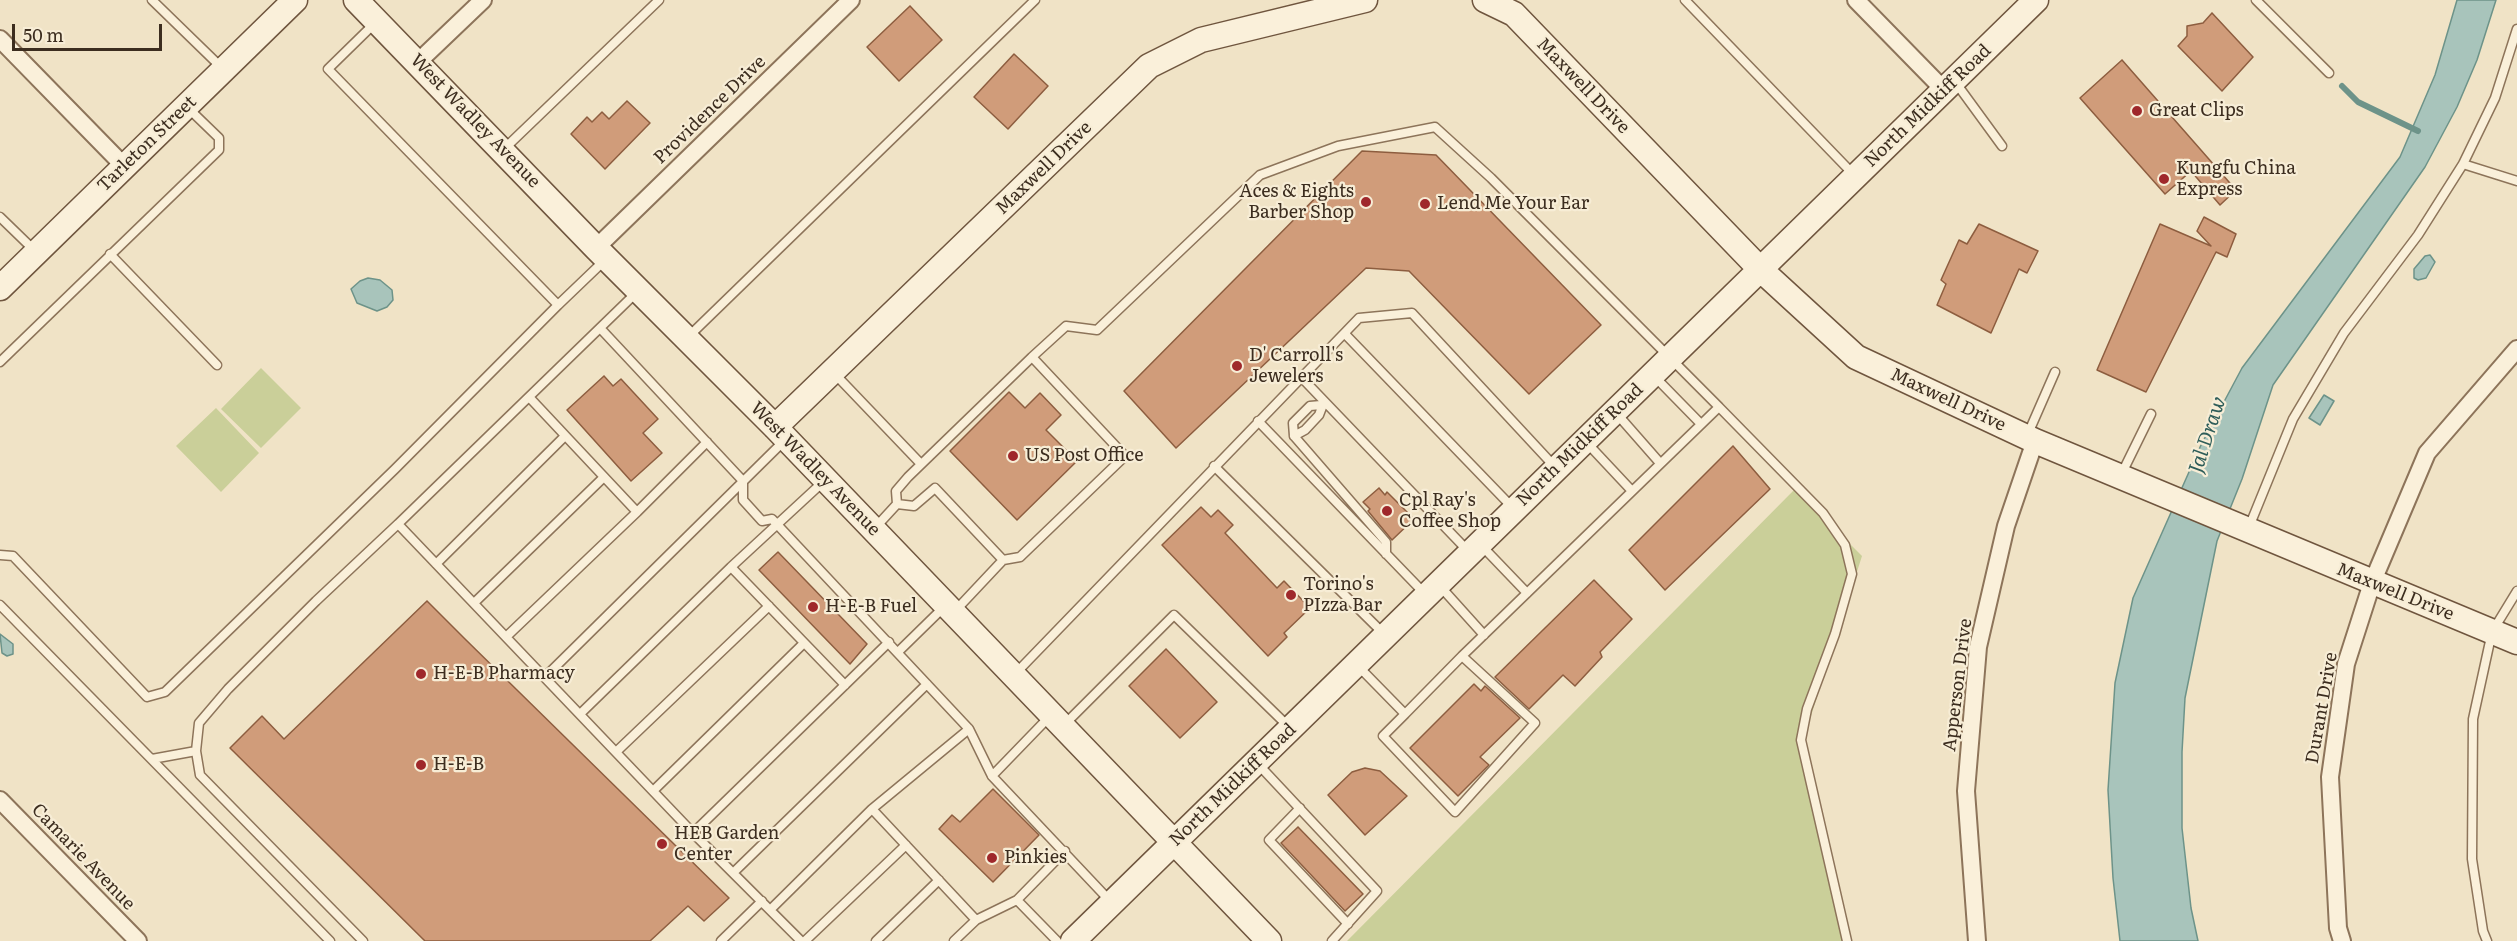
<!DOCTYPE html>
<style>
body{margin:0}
#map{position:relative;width:2517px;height:941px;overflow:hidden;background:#f0e3c6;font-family:Literata,serif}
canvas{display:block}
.scale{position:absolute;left:12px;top:24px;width:150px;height:27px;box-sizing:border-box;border:3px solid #3c2d1f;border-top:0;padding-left:8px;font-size:18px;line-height:21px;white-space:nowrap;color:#3c2d1f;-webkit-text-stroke:4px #f7edd6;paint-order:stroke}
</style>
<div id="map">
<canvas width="2517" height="941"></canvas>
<div class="scale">50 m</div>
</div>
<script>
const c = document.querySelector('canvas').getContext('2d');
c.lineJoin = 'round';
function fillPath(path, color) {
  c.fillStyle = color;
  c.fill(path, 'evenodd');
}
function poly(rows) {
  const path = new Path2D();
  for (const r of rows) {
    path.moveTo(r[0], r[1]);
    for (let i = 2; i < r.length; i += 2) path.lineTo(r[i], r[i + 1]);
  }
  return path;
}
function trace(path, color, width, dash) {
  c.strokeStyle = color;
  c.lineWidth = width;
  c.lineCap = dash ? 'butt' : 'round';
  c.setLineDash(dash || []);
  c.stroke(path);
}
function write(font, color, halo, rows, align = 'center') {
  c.font = font + ' Literata,serif';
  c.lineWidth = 4.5;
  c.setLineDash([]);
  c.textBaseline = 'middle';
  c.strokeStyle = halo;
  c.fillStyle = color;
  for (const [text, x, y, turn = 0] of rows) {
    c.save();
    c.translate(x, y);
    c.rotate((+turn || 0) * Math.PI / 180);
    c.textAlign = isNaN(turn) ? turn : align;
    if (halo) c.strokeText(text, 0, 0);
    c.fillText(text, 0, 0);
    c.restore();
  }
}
fillPath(poly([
 [261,368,301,408,261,448,221,409],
 [216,408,259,453,221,492,176,446],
 [1795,489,1862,556,1803,741,1849,941,1347,941]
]), '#cacf99');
const water = poly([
 [2457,0,2496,0,2477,60,2457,107,2425,167,2273,385,2242,479,2217,541,2185,698,2182,752,2182,828,2191,908,2198,941,2120,941,2113,878,2108,790,2115,683,2133,598,2201,445,2242,368,2400,157,2435,75,2457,0],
 [2430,255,2435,262,2426,278,2418,280,2414,278,2414,269,2425,256,2430,255],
 [368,278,380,280,392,290,393,300,387,307,377,311,357,303,351,289,360,281,368,278],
 [2324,395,2334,401,2320,425,2309,418,2324,395],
 [0,634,13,644,13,654,7,656,2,653,0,634]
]);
fillPath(water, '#a8c4bb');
trace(water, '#6d9389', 1.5);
trace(poly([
 [2342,86,2358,102,2418,131]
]), '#6d9389', 6);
const building = poly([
 [910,6,942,40,899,81,867,47,910,6],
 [2212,13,2253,57,2222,91,2178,46,2187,36,2187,26,2203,23,2212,13],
 [1014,54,1048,86,1008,129,974,97,1014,54],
 [2122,60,2236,190,2220,205,2191,171,2165,194,2080,98,2122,60],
 [627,101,650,123,605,169,571,134,587,117,592,122,602,112,609,119,627,101],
 [1362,151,1436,155,1601,325,1529,394,1409,271,1366,268,1176,448,1124,391,1362,151],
 [2204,217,2236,234,2227,257,2216,252,2146,392,2097,370,2160,224,2211,246,2197,231,2204,217],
 [1979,224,2038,251,2027,273,2019,269,1991,333,1937,305,1946,284,1941,280,1959,240,1967,244,1979,224],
 [604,376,613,386,621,379,658,419,643,433,662,453,631,481,567,410,604,376],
 [1009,392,1025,408,1040,393,1061,415,1046,430,1077,461,1017,520,950,451,1009,392],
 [1733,446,1770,489,1665,590,1629,550,1733,446],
 [1379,488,1385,495,1387,492,1414,519,1392,540,1368,511,1370,509,1363,502,1379,488],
 [1201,507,1211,517,1218,510,1233,525,1225,533,1277,588,1284,581,1310,608,1284,633,1287,637,1268,656,1162,545,1201,507],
 [778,552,867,644,850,664,759,570,778,552],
 [1594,580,1632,619,1600,652,1602,657,1575,686,1563,675,1529,709,1495,677,1594,580],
 [427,601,465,639,729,898,704,921,688,906,650,941,425,941,230,748,262,716,284,739,427,601],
 [1166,649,1217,702,1180,738,1129,686,1166,649],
 [1474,684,1481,691,1485,686,1520,718,1480,757,1489,765,1458,796,1410,748,1474,684],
 [1365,768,1380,771,1407,796,1365,835,1328,795,1352,772,1365,768],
 [993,789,1039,835,993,882,939,829,952,815,960,822,993,789],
 [1298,827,1363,894,1345,911,1281,843,1298,827]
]);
fillPath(building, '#d09c7a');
trace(building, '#8d5d3f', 1.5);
const lane = poly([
 [152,0,223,69],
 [1685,0,1854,175],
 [2256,0,2329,73],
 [375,23,328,69,558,305,606,259],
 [1956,83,2002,146],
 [503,150,659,0],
 [2463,164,2517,181],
 [0,217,34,250],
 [110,254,217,365],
 [638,291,398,524,693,833,801,941],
 [600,328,743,481,743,500,762,521,772,519,969,729,872,809,976,920],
 [1345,334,1512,507],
 [687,338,1035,0],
 [0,362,219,150,219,138,188,108],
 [833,372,921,464],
 [1655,377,1701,424],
 [1302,378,1468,551],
 [529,397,637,512,707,442],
 [1324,402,1319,415,1305,430,1294,436,1386,542,1386,554],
 [1719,407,1823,513,1845,545,1852,574,1835,634,1807,709,1801,740,1847,941],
 [1617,414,1660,463],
 [1258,421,1425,594],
 [1294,436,1293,423,1310,406,1321,405],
 [2027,436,2055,372],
 [1587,443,1632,491],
 [1214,466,1385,635],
 [2121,475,2151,414],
 [823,482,731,567,845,685],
 [897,504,896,491,908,477,1032,357],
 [2249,527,2293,419,2344,333,2418,235,2463,164,2495,98,2517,29],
 [874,529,897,504,914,506,935,488,1003,560],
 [1480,544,1527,593],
 [0,555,13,556,147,697,165,692,395,469,558,305],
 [436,564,565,436],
 [1439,585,1484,635],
 [474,603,604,477],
 [0,605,330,941],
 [956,610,1003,560,1020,557,1125,456,1032,357,1066,326,1097,330,1260,175,1338,146,1435,127,1491,178,1719,407,1462,656],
 [506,637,637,512],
 [898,652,944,607],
 [1357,665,1405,714,1383,736,1455,812,1535,723,1462,656,1405,714],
 [1016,673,1359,318,1412,313,1555,467],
 [545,677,786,439],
 [580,714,731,567],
 [1065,724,1174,615,1289,727],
 [969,729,992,776,1110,901],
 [616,752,769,606],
 [152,759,196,751],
 [1257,763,1377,891,1332,941],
 [992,776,1051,715],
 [653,791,804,643],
 [1300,808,1269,840,1348,924],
 [693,833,889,642],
 [733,873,927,684],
 [770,910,872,809],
 [363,941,200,775,196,751,199,723,228,689,316,601,398,524],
 [721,941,762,901],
 [805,941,906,845],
 [876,941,939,880],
 [954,941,976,920,1017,900],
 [1057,941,1017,900,1065,851],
 [2487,941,2483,931,2472,859,2473,719,2492,632,2517,591]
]);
const street = poly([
 [1856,0,1944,90],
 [0,39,124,166],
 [418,62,483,0],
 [596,248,851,0],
 [0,800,138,941],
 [1977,941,1966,791,1978,647,2006,526,2035,441],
 [2342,941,2338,928,2330,777,2346,664,2372,583,2427,453,2517,349]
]);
const secondary = poly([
 [356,0,596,248,775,427,1269,941],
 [1485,0,1514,14,1760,269,1856,357,2035,441,2517,642],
 [0,288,295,0],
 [775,427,1149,66,1201,40,1365,0],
 [1073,941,2036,0]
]);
trace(lane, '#8d745a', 11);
trace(street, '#8d745a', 20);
trace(secondary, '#6f553e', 27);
trace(lane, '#faf0da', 8);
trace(street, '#faf0da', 16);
trace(secondary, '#faf0da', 24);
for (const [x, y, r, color] of [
 [2137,111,6,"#9f282b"],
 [2164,179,6,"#9f282b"],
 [1366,202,6,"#9f282b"],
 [1425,204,6,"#9f282b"],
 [1237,366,6,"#9f282b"],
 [1013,456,6,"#9f282b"],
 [1387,511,6,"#9f282b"],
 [1291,595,6,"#9f282b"],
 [813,607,6,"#9f282b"],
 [421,674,6,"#9f282b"],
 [421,765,6,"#9f282b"],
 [662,844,6,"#9f282b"],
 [992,858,6,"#9f282b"]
]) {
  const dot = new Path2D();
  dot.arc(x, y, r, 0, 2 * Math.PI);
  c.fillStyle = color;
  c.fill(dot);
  trace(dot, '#f7edd6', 2);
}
write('18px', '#3c2d1f', '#f7edd6', [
 ["Maxwell Drive",1583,86,46],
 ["North Midkiff Road",1928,106,-44],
 ["Providence Drive",710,110,-44],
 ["West Wadley Avenue",475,121,46],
 ["Tarleton Street",147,144,-44],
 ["Maxwell Drive",1044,168,-44],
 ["Maxwell Drive",1948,400,25],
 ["North Midkiff Road",1580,445,-44],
 ["West Wadley Avenue",815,469,46],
 ["Maxwell Drive",2395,592,22],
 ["Apperson Drive",1958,685,-83],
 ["Durant Drive",2322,708,-80],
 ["North Midkiff Road",1233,785,-44],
 ["Camarie Avenue",83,857,46]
]);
write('18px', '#3c2d1f', '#f7edd6', [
 ["Great Clips",2149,111],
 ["Kungfu China",2176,169],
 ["Express",2176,190],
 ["Aces & Eights",1354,192,"right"],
 ["Barber Shop",1354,213,"right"],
 ["Lend Me Your Ear",1437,204],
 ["D' Carroll's",1249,356],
 ["Jewelers",1249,377],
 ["US Post Office",1025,456],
 ["Cpl Ray's",1399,501],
 ["Coffee Shop",1399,522],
 ["Torino's",1303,585],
 ["PIzza Bar",1303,606],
 ["H-E-B Fuel",825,607],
 ["H-E-B Pharmacy",433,674],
 ["H-E-B",433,765],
 ["HEB Garden",674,834],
 ["Center",674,855],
 ["Pinkies",1004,858]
], 'left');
write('italic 20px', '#2e5d59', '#f7edd6', [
 ["Jal Draw",2208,435,-72]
]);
</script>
